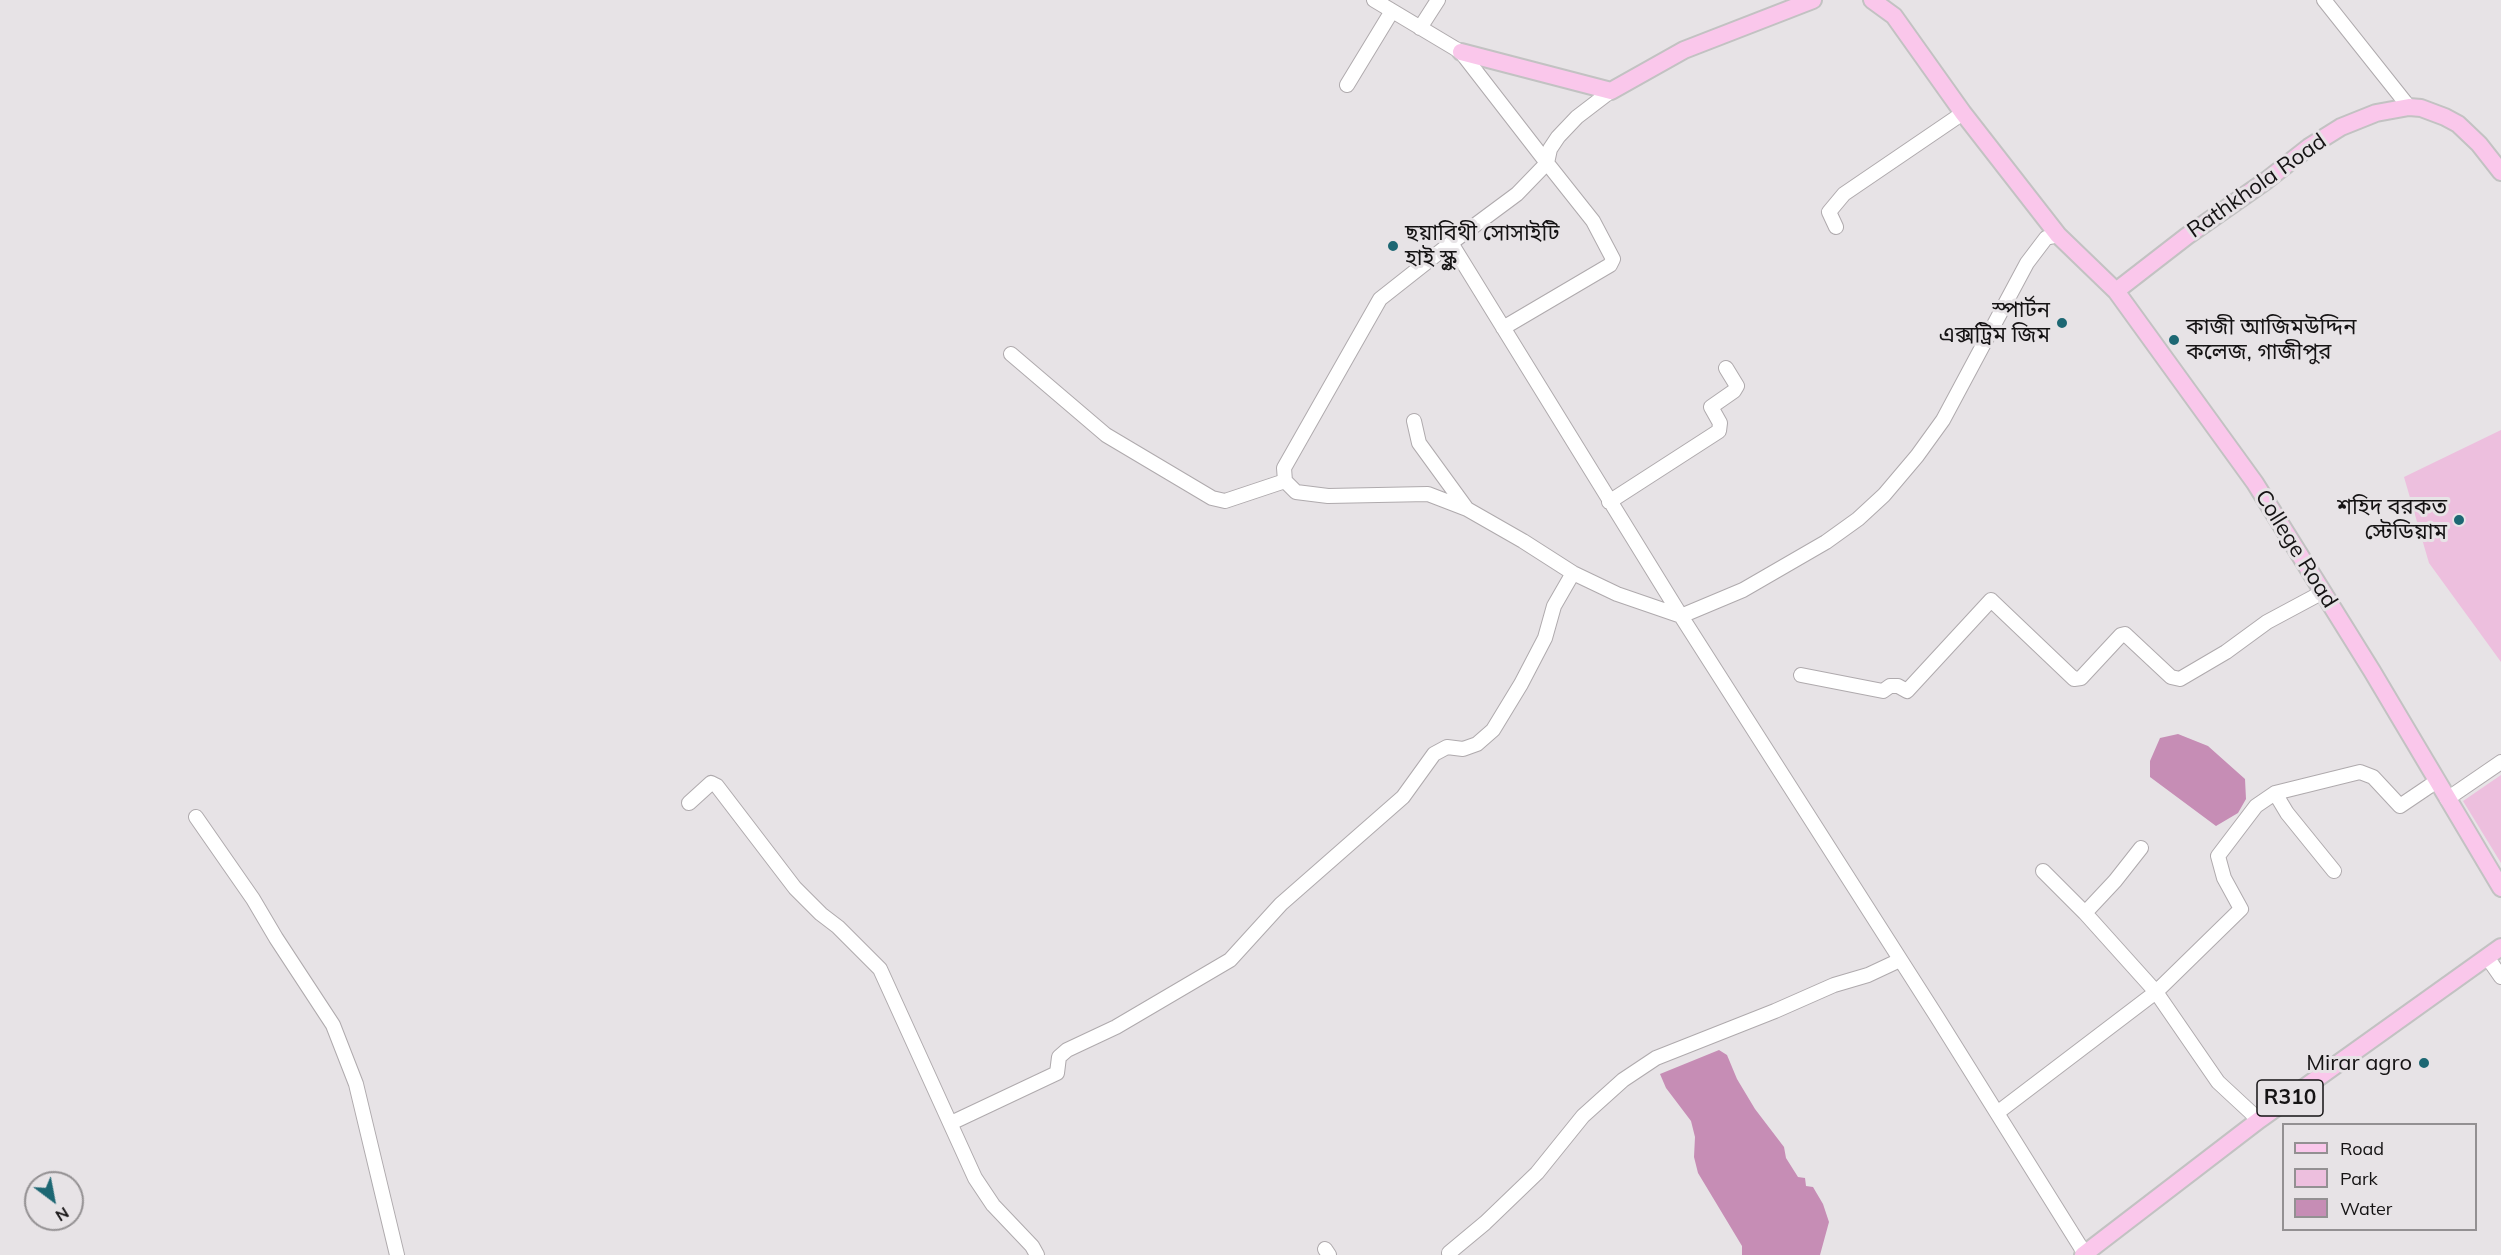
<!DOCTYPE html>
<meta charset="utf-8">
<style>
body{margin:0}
#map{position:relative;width:2501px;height:1255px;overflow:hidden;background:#e7e3e6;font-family:Mulish,sans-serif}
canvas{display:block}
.legend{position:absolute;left:2282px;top:1123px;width:195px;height:108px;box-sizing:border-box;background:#e7e3e6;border:2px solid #939092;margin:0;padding:8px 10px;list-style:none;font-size:18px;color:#151314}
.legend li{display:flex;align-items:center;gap:12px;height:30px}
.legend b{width:30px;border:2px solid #939092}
.north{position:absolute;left:24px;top:1171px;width:60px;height:60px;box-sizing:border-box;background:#e7e3e6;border:2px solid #939092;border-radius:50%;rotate:148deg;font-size:16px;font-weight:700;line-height:24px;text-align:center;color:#151314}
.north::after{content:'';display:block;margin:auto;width:21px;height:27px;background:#1d6773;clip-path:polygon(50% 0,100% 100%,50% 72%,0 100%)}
</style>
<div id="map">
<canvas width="2501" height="1255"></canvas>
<ul class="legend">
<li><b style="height:8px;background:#fac7eb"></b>Road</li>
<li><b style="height:16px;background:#edbfde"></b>Park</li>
<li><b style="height:16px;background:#c68db5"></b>Water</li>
</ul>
<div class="north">N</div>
</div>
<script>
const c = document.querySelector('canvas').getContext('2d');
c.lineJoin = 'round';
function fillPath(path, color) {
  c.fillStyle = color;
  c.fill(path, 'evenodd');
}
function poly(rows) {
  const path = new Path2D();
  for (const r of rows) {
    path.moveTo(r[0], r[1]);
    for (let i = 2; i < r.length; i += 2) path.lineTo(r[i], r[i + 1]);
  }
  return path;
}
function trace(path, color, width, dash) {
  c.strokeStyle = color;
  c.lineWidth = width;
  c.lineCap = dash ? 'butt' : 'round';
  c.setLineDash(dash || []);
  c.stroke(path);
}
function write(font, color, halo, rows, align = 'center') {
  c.font = font + ' Mulish,"Noto Sans Bengali",sans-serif';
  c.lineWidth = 6;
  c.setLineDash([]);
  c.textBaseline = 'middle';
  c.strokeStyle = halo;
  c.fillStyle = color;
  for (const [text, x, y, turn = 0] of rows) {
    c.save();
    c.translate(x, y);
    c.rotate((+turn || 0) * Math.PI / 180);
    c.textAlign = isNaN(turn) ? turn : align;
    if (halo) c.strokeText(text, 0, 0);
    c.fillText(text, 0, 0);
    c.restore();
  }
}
fillPath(poly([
 [2501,430,2501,662,2429,563,2404,477],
 [2501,775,2501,863,2463,801]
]), '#edbfde');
fillPath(poly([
 [2178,734,2208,746,2245,779,2246,799,2238,813,2216,826,2150,777,2150,761,2160,738],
 [1719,1050,1727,1055,1737,1079,1755,1109,1784,1147,1786,1158,1798,1177,1805,1178,1806,1186,1813,1187,1823,1204,1829,1222,1820,1255,1742,1255,1742,1246,1698,1173,1694,1157,1695,1137,1691,1121,1666,1088,1660,1074]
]), '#c68db5');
const minor = poly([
 [1374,0,1461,52,1547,163,1517,194,1451,243,1681,616,1937,1017,2085,1254],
 [2324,0,2409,107],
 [1420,28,1438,0],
 [1347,85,1392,11],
 [1836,227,1829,212,1844,194,1963,113],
 [1451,243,1380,299,1284,468,1285,481,1296,492,1328,496,1428,494,1467,509,1523,541,1573,573,1617,594,1681,616,1743,590,1826,542,1858,519,1884,495,1917,456,1943,420,2027,263,2046,238,2058,235],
 [1503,328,1610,265,1613,259,1593,221,1547,163,1550,149,1558,137,1577,117,1611,91],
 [1011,354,1106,435,1212,498,1225,501,1285,481],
 [1414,421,1419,443,1467,509],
 [1609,502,1719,431,1720,423,1711,407,1734,391,1737,386,1726,368],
 [1801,675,1883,691,1890,686,1898,686,1907,691,1991,600,2074,679,2081,678,2121,635,2125,634,2171,677,2180,679,2226,652,2267,622,2323,592],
 [2275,793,2360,772,2373,777,2400,806,2437,781],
 [2447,799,2501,762],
 [689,803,711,783,717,786,795,888,821,914,838,927,880,969,975,1178,993,1205,1032,1246,1037,1255],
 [196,817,253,899,276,938,333,1025,356,1084,397,1255],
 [2043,871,2085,913,2156,992,2218,1082,2259,1120],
 [2085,913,2115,881,2141,848],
 [2487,957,2501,977],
 [1997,1113,2156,992,2241,909,2224,878,2218,856,2256,806,2275,793,2287,813,2334,871],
 [951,1123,1057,1073,1059,1057,1067,1050,1116,1027,1230,960,1281,904,1403,797,1434,754,1447,747,1463,749,1477,744,1493,730,1521,684,1545,638,1554,606,1573,573],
 [1325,1249,1329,1255],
 [1449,1253,1485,1223,1537,1173,1583,1116,1623,1080,1656,1058,1775,1011,1834,985,1868,975,1900,960]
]);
const major = poly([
 [1872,0,1894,16,1963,113,2058,235,2116,291,2255,483,2372,671,2501,888],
 [1461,52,1611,91,1684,50,1813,0],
 [2116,291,2187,236,2267,180,2309,147,2341,127,2376,113,2409,107,2421,108,2445,117,2458,124,2479,144,2501,172],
 [2083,1255,2259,1120,2501,947]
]);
trace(minor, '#afaaad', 16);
trace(major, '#c2c2c2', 20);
trace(minor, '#fff', 14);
trace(major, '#fac7eb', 16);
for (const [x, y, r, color] of [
 [1393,246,6,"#1d6773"],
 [2062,323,6,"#1d6773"],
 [2174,340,6,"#1d6773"],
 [2459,520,6,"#1d6773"],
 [2424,1063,6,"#1d6773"]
]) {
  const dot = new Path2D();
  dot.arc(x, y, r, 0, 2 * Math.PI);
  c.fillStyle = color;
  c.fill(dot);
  trace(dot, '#e7e3e6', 2);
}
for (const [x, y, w] of [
 [2290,1098,66]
]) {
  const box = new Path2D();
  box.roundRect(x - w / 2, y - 18, w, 36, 4.5);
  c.fillStyle = '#e7e3e6';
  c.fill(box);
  trace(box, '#151314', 1.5);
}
write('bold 21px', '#151314', null, [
 ["R310",2290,1098]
]);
write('22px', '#151314', '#e7e3e6', [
 ["Rathkhola Road",2257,186,-35],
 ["College Road",2296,549,58]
]);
write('22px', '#151314', '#e7e3e6', [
 ["ছয়াবিথী সোসাইটি",1405,233,"left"],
 ["হাই স্কুল",1405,258,"left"],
 ["স্পার্টন",2050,310],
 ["এক্সট্রিম জিম",2050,335],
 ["কাজী আজিমউদ্দিন",2186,327,"left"],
 ["কলেজ, গাজীপুর",2186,352,"left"],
 ["শহিদ বরকত",2447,507],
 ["স্টেডিয়াম",2447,532],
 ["Mirar agro",2412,1063]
], 'right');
</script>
